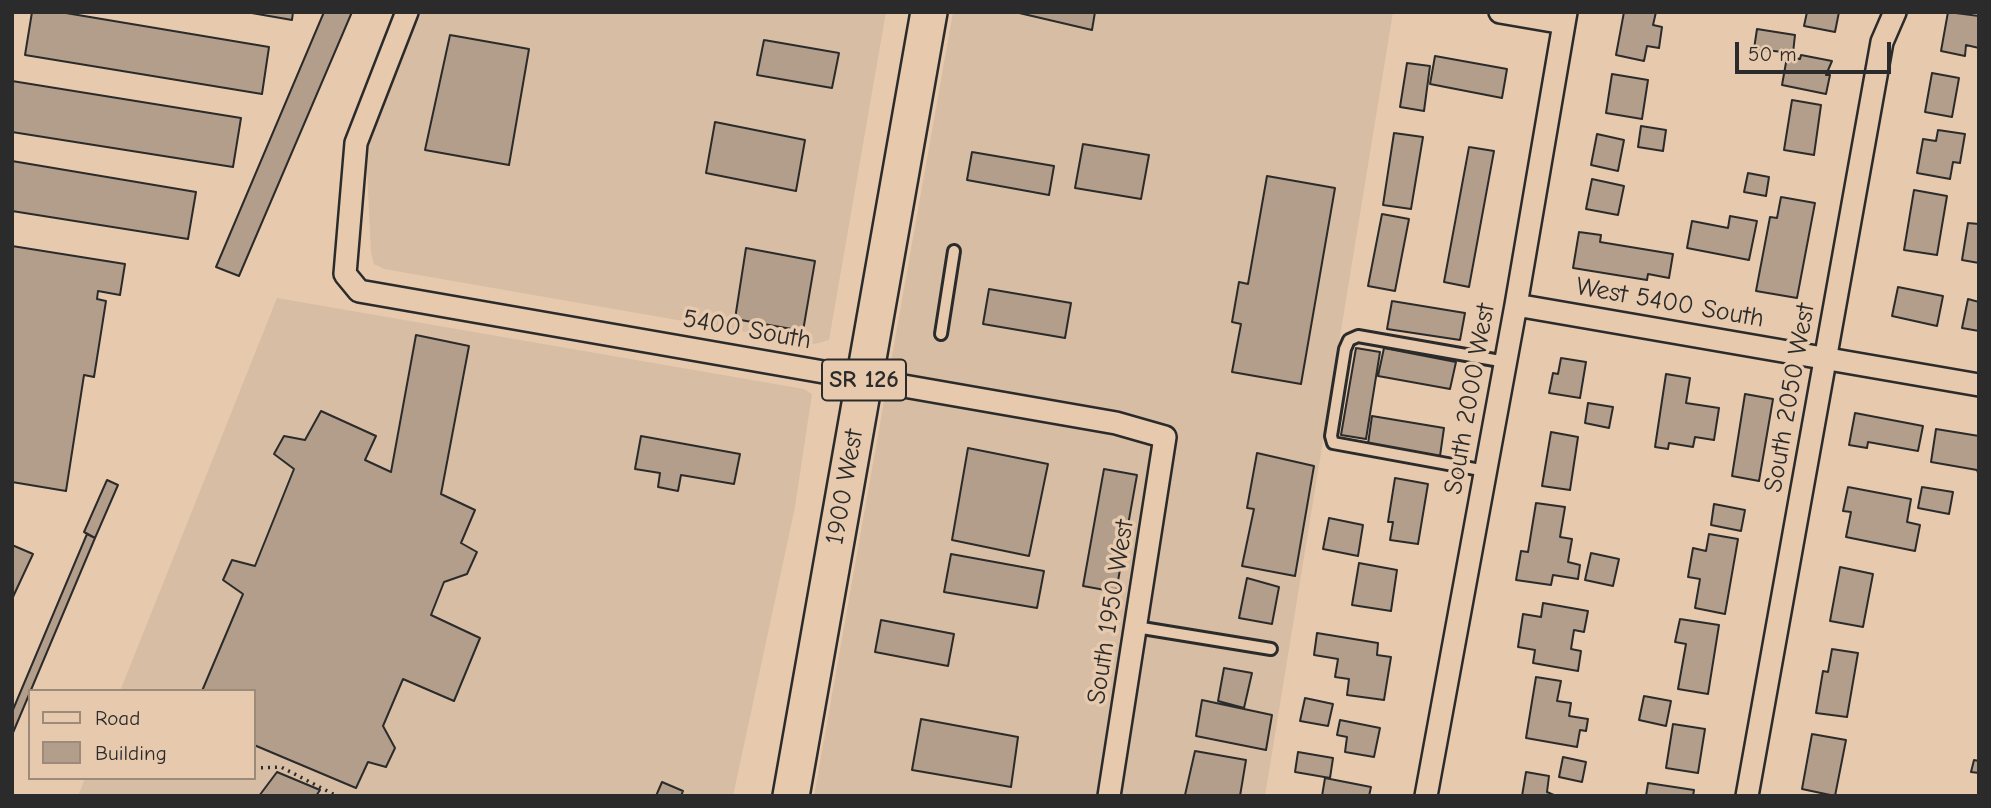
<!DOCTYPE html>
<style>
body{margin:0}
#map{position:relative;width:1991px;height:808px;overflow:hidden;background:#e7caae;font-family:"Comic Neue",sans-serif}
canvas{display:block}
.frame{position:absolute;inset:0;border:14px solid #2b2b2b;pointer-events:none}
.legend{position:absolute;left:28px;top:689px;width:228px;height:91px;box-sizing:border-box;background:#e7caae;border:2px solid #9c8a7a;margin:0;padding:9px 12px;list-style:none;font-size:21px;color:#2b2b2b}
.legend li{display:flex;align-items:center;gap:14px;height:35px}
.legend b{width:35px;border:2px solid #9c8a7a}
.scale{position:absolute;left:1735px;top:42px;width:156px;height:32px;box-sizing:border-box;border:4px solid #2b2b2b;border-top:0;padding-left:9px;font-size:21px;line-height:24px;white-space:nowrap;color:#2b2b2b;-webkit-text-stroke:5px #e7caae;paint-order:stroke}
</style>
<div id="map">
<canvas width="1991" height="808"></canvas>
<div class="frame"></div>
<ul class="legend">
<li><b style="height:9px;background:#e7caae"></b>Road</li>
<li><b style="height:19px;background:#b29e8a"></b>Building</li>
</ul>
<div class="scale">50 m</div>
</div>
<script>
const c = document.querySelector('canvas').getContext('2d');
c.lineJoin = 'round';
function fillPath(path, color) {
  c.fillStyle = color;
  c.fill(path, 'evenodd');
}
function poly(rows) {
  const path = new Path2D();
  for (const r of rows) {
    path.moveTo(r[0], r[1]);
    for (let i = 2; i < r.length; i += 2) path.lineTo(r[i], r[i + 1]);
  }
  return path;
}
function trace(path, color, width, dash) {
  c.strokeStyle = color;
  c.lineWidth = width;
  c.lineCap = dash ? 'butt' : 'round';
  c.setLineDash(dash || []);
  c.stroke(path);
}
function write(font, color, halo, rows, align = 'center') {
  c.font = font + ' "Comic Neue",sans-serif';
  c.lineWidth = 7;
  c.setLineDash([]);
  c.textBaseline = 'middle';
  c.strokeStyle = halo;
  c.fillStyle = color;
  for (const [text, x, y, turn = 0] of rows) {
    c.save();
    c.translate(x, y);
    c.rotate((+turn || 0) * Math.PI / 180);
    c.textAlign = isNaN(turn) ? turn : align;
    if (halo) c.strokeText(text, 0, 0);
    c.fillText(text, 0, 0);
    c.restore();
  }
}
fillPath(poly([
 [415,12,886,12,829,340,815,344,384,269,374,264,371,253,366,148,370,122],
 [953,12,1393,12,1265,796,814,796],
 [277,298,804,389,812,394,795,507,733,796,78,796,85,778,254,778,254,691,120,691]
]), '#d7bda3');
const building = poly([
 [32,12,60,12,269,47,262,94,25,55,32,12],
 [246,12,293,12,292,20,246,12],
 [324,12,352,12,239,276,216,267,324,12],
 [1015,12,1095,12,1092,30,1015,12],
 [1624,12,1656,12,1653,25,1662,27,1659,48,1647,46,1644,61,1616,55,1624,12],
 [1807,12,1839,12,1835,32,1804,26,1807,12],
 [1948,12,1979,16,1979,48,1966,45,1965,56,1941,51,1948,12],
 [1757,29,1795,35,1793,53,1754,49,1757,29],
 [450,35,529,49,509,165,425,150,450,35],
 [764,40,839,53,832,88,757,75,764,40],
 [1801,55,1832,61,1826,75,1830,75,1826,94,1782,85,1787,57,1800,59,1801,55],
 [1435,56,1507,69,1502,98,1430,84,1435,56],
 [1407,63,1430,66,1424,111,1400,107,1407,63],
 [1932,73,1959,78,1952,117,1925,112,1932,73],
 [1612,74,1648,80,1642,119,1606,113,1612,74],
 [12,81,241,118,233,167,12,132,12,81],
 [1792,100,1821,105,1814,155,1784,150,1792,100],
 [715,122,805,140,796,191,706,173,715,122],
 [1641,126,1666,130,1663,151,1638,147,1641,126],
 [1938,130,1965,134,1960,163,1953,162,1950,179,1917,173,1923,139,1936,141,1938,130],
 [1394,133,1423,137,1411,209,1383,205,1394,133],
 [1597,134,1624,140,1618,171,1591,165,1597,134],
 [1083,144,1149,155,1141,199,1075,188,1083,144],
 [1469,147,1494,151,1469,287,1444,282,1469,147],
 [972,152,1054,166,1049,195,967,180,972,152],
 [12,161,196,192,188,239,12,211,12,161],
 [1748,173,1769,177,1766,196,1744,192,1748,173],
 [1267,176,1335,188,1301,384,1232,372,1241,324,1232,322,1239,282,1248,284,1267,176],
 [1592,179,1624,186,1618,215,1586,209,1592,179],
 [1914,190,1947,196,1937,255,1904,250,1914,190],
 [1781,197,1815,203,1797,298,1756,291,1770,217,1777,218,1781,197],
 [1382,214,1409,219,1395,291,1368,286,1382,214],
 [1730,216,1757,221,1749,260,1687,248,1692,221,1728,228,1730,216],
 [1968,223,1979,224,1979,263,1962,260,1968,223],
 [1579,232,1601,235,1600,242,1673,254,1669,278,1648,274,1647,280,1573,268,1579,232],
 [12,246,125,264,120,295,98,291,97,299,106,301,94,377,84,375,66,491,12,482,12,246],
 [746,248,815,261,803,331,735,319,746,248],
 [1898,287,1943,296,1937,326,1892,316,1898,287],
 [989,289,1071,303,1065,338,983,324,989,289],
 [1968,299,1979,302,1979,331,1962,328,1968,299],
 [1392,301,1465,313,1460,340,1387,329,1392,301],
 [416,335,469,346,441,494,475,510,461,543,477,552,467,574,444,582,431,615,480,638,454,701,403,679,383,726,395,748,386,767,368,762,356,788,254,745,254,691,202,691,243,594,223,580,232,560,255,566,294,469,274,454,284,436,305,440,321,411,376,436,365,460,391,472,416,335],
 [1356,348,1380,352,1366,439,1341,435,1356,348],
 [1384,348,1456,362,1450,389,1378,376,1384,348],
 [1561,358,1586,362,1580,398,1549,393,1553,373,1558,374,1561,358],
 [1666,374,1690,378,1686,403,1719,408,1714,440,1695,437,1693,447,1669,443,1668,449,1655,447,1666,374],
 [1745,394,1773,399,1759,481,1732,476,1745,394],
 [1588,403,1613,407,1609,428,1585,423,1588,403],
 [1855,413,1923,426,1918,451,1868,442,1867,448,1849,445,1855,413],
 [1372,416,1444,428,1440,456,1368,444,1372,416],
 [1936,429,1979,436,1979,476,1977,470,1931,462,1936,429],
 [1551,432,1578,437,1570,490,1542,486,1551,432],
 [641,436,740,454,734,484,681,475,678,491,658,487,660,473,635,469,641,436],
 [968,448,1048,464,1029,556,952,540,968,448],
 [1257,453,1314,466,1295,576,1242,566,1254,509,1247,508,1257,453],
 [1104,469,1137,475,1116,592,1083,586,1104,469],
 [1395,478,1428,484,1418,544,1390,540,1393,522,1388,522,1395,478],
 [107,480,118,485,95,538,84,532,107,480],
 [1848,487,1911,499,1907,522,1920,525,1915,551,1846,537,1851,512,1843,511,1848,487],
 [1922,487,1953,492,1949,514,1918,508,1922,487],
 [1536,503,1565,507,1560,537,1572,539,1568,562,1580,565,1578,579,1553,575,1551,585,1516,580,1521,551,1528,552,1536,503],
 [1714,504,1745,510,1741,531,1711,525,1714,504],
 [1329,518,1363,525,1358,556,1323,549,1329,518],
 [87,534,95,538,12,735,12,712,87,534],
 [1709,534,1738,539,1725,614,1695,608,1700,579,1688,577,1693,548,1706,551,1709,534],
 [12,545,33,554,12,599,12,545],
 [1591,553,1619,559,1613,586,1585,580,1591,553],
 [951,554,1044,571,1037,608,944,592,951,554],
 [1359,563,1397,570,1391,611,1352,605,1359,563],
 [1840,567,1873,574,1863,627,1830,621,1840,567],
 [1247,578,1279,587,1272,624,1239,618,1247,578],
 [1543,603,1588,611,1584,632,1574,630,1571,649,1581,651,1578,671,1533,663,1535,650,1518,647,1523,614,1541,617,1543,603],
 [1680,619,1719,625,1708,694,1678,689,1686,644,1675,642,1680,619],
 [881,620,954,634,948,666,875,652,881,620],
 [1317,633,1378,643,1377,655,1391,657,1384,700,1347,695,1349,679,1335,677,1338,659,1314,655,1317,633],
 [1832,649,1858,653,1847,717,1816,713,1823,671,1828,672,1832,649],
 [1224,668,1252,673,1244,708,1218,701,1224,668],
 [1536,677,1561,681,1557,701,1571,703,1569,716,1588,719,1586,731,1580,730,1577,747,1526,738,1536,677],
 [1644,696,1671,701,1666,726,1639,720,1644,696],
 [1305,698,1333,704,1328,726,1300,721,1305,698],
 [1202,700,1272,715,1266,750,1196,736,1202,700],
 [921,719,1018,737,1011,787,912,770,921,719],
 [1340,720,1380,728,1374,757,1345,752,1347,737,1337,735,1340,720],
 [1673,724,1705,729,1698,773,1666,768,1673,724],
 [1812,734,1846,740,1835,796,1802,789,1812,734],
 [1195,751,1246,760,1240,796,1185,795,1195,751],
 [1298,752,1333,758,1330,778,1295,772,1298,752],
 [1563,757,1586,762,1582,782,1559,777,1563,757],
 [1974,760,1979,761,1979,773,1971,772,1974,760],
 [277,772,320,790,316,796,259,796,277,772],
 [1526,772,1549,776,1547,792,1556,796,1522,796,1526,772],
 [1325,778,1371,787,1369,796,1322,796,1325,778],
 [662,782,683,791,681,796,656,796,662,782],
 [1648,783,1694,790,1693,796,1646,796,1648,783]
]);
fillPath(building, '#b29e8a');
trace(building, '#2b2b2b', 2);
const lane = poly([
 [941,334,954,251],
 [1486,471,1333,443,1331,436,1345,349,1349,340,1358,336,1506,362],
 [1136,627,1271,649]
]);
const street = poly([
 [407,12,356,143,345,274,359,291,1116,423,1165,437,1109,796],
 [1500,12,1564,23],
 [1516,305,1979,385],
 [1426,796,1516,305,1566,12],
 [1747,796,1882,42,1895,12]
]);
const primary = poly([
 [791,796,929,12]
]);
trace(lane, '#2b2b2b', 16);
trace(street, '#2b2b2b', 26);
trace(primary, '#2b2b2b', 40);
trace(poly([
 [254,768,281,767,337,796]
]), '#2b2b2b', 3.5, [2, 5]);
trace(lane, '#e7caae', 10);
trace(street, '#e7caae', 21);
trace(primary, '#e7caae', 35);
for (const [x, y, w] of [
 [864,380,84]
]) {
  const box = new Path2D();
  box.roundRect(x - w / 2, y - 20.5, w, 41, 5);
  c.fillStyle = '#e7caae';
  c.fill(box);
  trace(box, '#2b2b2b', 2);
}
write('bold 24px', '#2b2b2b', null, [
 ["SR 126",864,380]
]);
write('26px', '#2b2b2b', '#e7caae', [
 ["West 5400 South",1670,303,10],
 ["5400 South",747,330,10],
 ["South 2050 West",1790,398,-80],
 ["South 2000 West",1470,399,-80],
 ["1900 West",845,487,-80],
 ["South 1950 West",1111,612,-81]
]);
</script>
